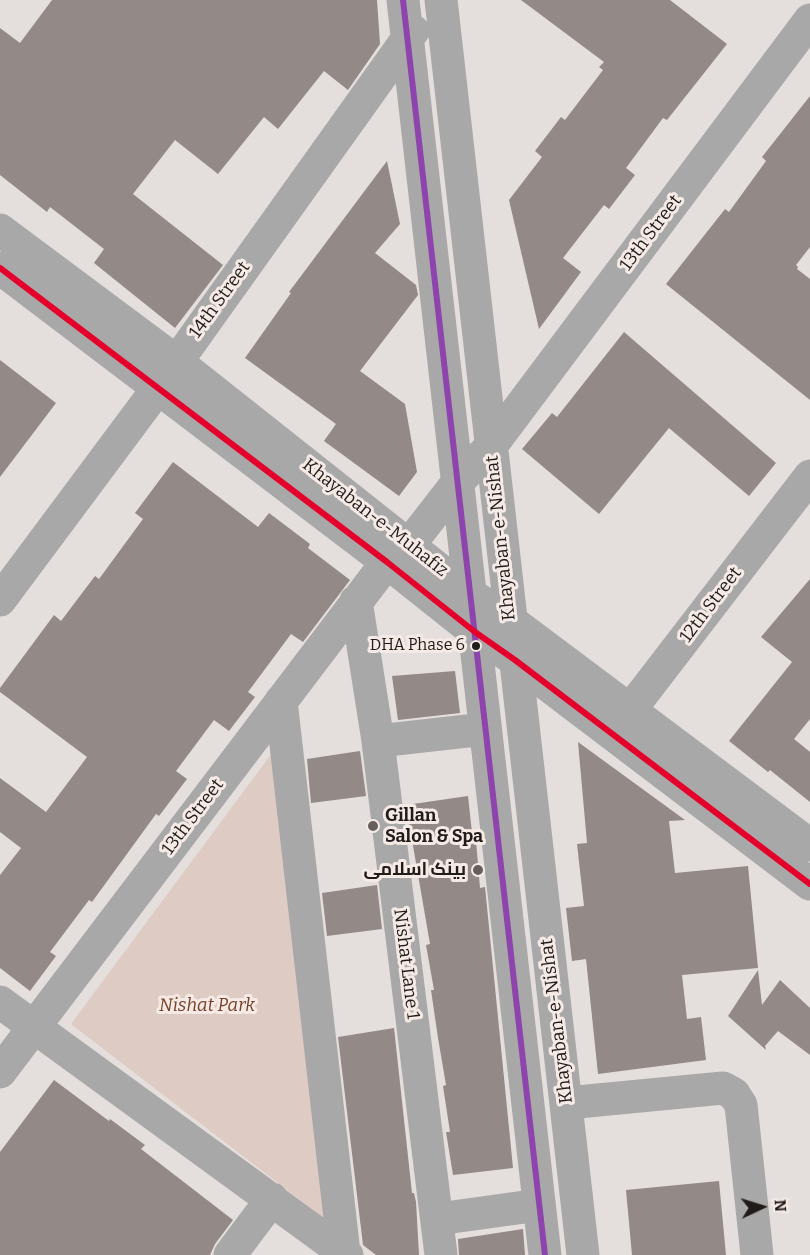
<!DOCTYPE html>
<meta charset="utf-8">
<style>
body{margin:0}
#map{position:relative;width:810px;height:1255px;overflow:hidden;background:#e4dedc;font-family:Bitter,serif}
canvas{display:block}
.north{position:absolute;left:732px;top:1177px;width:60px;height:60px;-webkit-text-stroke:4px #f5eae5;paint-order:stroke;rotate:86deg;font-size:16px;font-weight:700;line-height:24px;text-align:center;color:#201c1a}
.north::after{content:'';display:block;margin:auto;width:21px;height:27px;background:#201c1a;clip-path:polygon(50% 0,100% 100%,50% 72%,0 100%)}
</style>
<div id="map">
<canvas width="810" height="1255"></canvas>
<div class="north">N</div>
</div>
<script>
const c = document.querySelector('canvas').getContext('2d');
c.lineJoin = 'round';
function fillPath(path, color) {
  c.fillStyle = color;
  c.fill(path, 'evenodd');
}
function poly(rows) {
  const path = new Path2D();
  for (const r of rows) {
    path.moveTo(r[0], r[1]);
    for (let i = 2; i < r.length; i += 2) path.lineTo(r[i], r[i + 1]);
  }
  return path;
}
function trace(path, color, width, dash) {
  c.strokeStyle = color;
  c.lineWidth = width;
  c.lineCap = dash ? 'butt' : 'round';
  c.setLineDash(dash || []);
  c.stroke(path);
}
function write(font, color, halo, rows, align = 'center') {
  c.font = font + ' Bitter,Cairo,serif';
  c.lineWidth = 6;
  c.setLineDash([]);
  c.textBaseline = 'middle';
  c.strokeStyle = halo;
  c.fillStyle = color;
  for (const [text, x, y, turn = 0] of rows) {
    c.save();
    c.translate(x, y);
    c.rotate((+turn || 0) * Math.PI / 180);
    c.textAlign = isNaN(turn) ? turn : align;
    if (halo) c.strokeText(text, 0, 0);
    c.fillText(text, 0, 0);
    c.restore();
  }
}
fillPath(poly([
 [278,745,330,1223,71,1024]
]), '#decbc3');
fillPath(poly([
 [52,0,377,0,380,44,348,90,324,71,278,129,264,117,218,174,175,140,133,194,223,265,175,328,94,263,104,249,50,207,47,212,0,175,0,28,20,43],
 [521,0,670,0,727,44,667,120,663,118,626,168,635,175,609,209,604,205,563,258,581,272,539,329,509,200,542,157,535,151,561,117,565,120,603,70,599,67,604,62],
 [810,96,810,247,796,265,798,267,797,269,810,279,810,400,666,284,725,209,729,212,766,161,762,157],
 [387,161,400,224,375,253,416,285,418,295,360,371,405,404,417,472,399,496,324,441,336,424,245,358,291,293,289,292],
 [624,332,776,463,749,496,669,428,599,514,522,449,552,413,557,417],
 [0,360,56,403,0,477],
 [173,462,258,527,269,513,310,544,308,548,350,580,303,642,291,634,248,692,255,697,229,731,214,720,176,771,187,779,159,816,156,814,92,902,89,900,50,952,56,956,30,991,0,968,0,875,21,848,0,832,0,778,46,812,87,757,0,692,0,688,54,615,61,621,95,576,99,579,143,519,135,513],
 [810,579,810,719,794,739,810,752,810,802,770,770,768,772,729,741,792,662,761,637],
 [455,671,460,713,398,720,392,676],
 [578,742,685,820,669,821,675,873,748,866,758,968,682,975,687,1019,701,1017,706,1060,598,1074,586,959,572,961,566,908,584,906,577,844,587,843],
 [360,751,366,796,311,803,307,759],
 [468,796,473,842,476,841,480,888,485,887,513,1168,453,1175,446,1132,450,1132,443,1086,446,1085,438,1038,431,990,434,990,426,945,430,944,406,805],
 [377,885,382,929,327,936,322,893],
 [758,970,762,1005,780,980,810,1008,810,1055,778,1031,765,1046,766,1050,728,1016],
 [394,1028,412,1193,414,1193,416,1202,419,1255,376,1255,363,1245,338,1037],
 [54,1080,109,1121,110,1119,145,1145,141,1149,233,1220,215,1244,210,1255,0,1255,0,1152],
 [719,1181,726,1255,632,1255,626,1190],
 [523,1229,525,1255,459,1255,458,1239]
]), '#938986');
trace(poly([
 [403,0,545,1255],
 [441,0,583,1255],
 [0,230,177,362,470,594,511,621,810,845],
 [0,268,387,562,475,632,515,660,810,884],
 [409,545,458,482,491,446,810,20],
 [0,600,158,388,413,31],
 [356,601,378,741,441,1255],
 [281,701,344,1253],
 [617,727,810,476],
 [378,741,485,729],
 [0,1002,347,1255],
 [0,1072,387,562],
 [567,1103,723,1088,734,1094,741,1105,757,1255],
 [438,1219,539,1205],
 [230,1255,272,1199]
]), '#a8a8a8', 33);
trace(poly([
 [403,0,545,1255]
]), '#8e44ad', 6);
trace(poly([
 [0,268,387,562,475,632,515,660,810,884]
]), '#e4002b', 6);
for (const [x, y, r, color] of [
 [476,646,5,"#201c1a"],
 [373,826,6,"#65605e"],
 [478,870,6,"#65605e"]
]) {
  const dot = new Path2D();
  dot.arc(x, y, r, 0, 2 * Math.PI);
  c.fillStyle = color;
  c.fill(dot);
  trace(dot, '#f5eae5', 2);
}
write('16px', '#201c1a', '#f5eae5', [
 ["DHA Phase 6",465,646]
], 'right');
write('18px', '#201c1a', '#f5eae5', [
 ["13th Street",651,233,-53],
 ["14th Street",220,300,-54],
 ["Khayaban-e-Muhafiz",375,518,38],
 ["Khayaban-e-Nishat",501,538,-96],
 ["12th Street",711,605,-53],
 ["13th Street",193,817,-53],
 ["Nishat Lane 1",406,964,83],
 ["Khayaban-e-Nishat",557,1021,-97]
]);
write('bold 18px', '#201c1a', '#f5eae5', [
 ["Gillan",385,816],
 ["Salon & Spa",385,837],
 ["بینک اسلامی",466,870,"right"]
], 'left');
write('italic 18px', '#774028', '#f5eae5', [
 ["Nishat Park",207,1006]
]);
</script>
